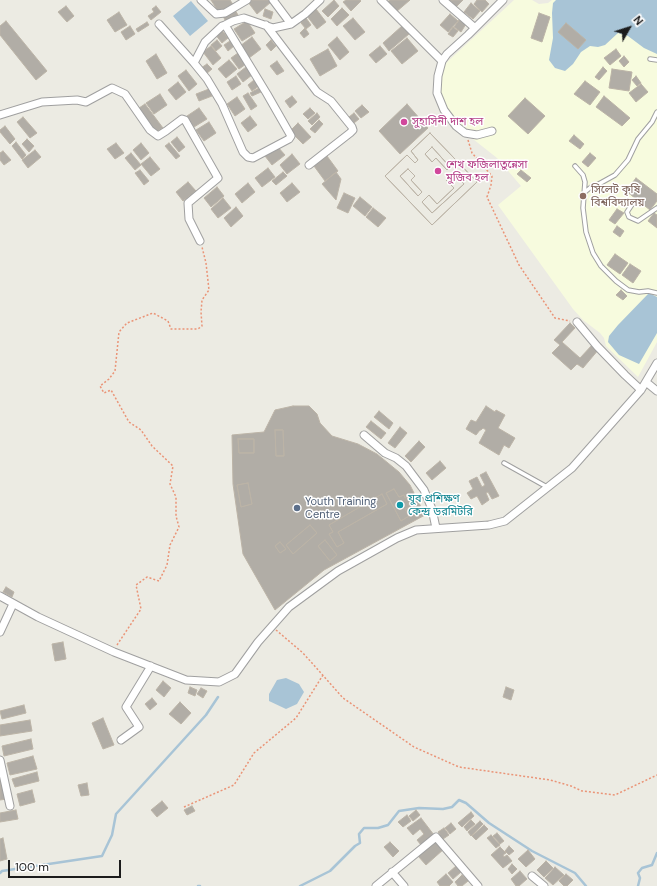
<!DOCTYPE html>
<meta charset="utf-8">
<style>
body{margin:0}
#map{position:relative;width:657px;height:886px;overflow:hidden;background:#ecebe3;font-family:"DM Sans",sans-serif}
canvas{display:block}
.north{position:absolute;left:609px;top:8px;width:40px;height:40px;-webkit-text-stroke:3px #fff;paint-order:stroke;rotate:51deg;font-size:11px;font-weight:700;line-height:16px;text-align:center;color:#1c1c1c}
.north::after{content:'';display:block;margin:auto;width:14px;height:18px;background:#1c1c1c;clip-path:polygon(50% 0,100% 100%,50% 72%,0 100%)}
.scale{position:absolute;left:8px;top:860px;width:113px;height:18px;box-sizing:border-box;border:2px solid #1c1c1c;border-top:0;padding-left:5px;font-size:12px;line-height:14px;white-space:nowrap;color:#1c1c1c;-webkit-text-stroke:3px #fff;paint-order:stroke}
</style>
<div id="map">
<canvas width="657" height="886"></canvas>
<div class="north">N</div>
<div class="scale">100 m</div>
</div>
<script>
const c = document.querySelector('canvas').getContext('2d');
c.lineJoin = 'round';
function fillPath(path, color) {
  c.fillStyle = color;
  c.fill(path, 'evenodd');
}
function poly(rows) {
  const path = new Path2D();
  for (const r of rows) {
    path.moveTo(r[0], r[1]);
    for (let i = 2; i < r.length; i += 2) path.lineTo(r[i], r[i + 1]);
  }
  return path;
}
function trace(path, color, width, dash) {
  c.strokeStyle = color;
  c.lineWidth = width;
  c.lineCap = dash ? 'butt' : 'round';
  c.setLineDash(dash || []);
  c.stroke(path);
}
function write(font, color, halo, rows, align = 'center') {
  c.font = font + ' "DM Sans","Noto Sans Bengali",sans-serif';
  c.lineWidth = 3;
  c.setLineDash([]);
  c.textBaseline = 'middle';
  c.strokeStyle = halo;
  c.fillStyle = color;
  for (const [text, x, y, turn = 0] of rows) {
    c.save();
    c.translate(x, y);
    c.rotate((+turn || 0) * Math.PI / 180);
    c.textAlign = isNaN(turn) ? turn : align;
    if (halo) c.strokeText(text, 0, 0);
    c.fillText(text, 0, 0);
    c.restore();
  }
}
fillPath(poly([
 [514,0,532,0,539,4,548,3,552,0,657,0,657,342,638,377,606,346,604,338,600,333,583,320,573,309,498,205,521,186,497,158,473,139,469,130,461,125,452,116,439,93,439,80,445,64]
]), '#f7fbde');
fillPath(poly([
 [556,0,657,0,657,54,644,48,628,36,618,33,605,45,598,47,590,46,581,52,573,64,565,71,555,68,549,60,553,38,552,13,553,3],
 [191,1,208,21,190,36,173,16],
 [649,293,657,297,657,333,639,364,619,355,608,342,609,336,618,325],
 [286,678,299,684,304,692,297,704,286,709,269,701,269,694,277,680]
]), '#a8c4d6');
trace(poly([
 [0,873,2,871,102,856,112,835,116,814,206,715,218,697],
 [198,886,200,886],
 [300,886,330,871,355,846,360,843,359,834,364,828,378,828,388,825,399,811,419,808,443,809,452,807,459,800,466,803,489,823,532,851,575,873,586,886],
 [638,886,640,878,638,873,642,868,652,865,657,853]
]), '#a8c4d6', 2.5);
const building = poly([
 [211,0,230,0,234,6,220,14,211,0],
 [251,0,270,0,271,2,257,14,248,2,251,0],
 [334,0,339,6,328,17,322,11,334,0],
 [346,0,360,0,361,1,351,11,343,2,346,0],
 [390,0,410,0,396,12,387,2,390,0],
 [450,0,463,0,456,7,450,0],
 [477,0,485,0,489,4,482,12,474,4,477,0],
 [471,3,480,11,473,19,464,12,471,3],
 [66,6,74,16,67,22,58,12,66,6],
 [156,6,161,12,151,20,148,16,154,12,152,9,156,6],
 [342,8,349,15,337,26,331,19,342,8],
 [265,9,273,12,271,19,263,16,265,9],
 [316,9,326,22,317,29,307,16,316,9],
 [235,10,238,15,226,22,223,16,235,10],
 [119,12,127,25,115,32,107,20,119,12],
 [539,13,550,17,542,42,531,38,539,13],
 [450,14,458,21,448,32,440,25,450,14],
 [306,18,311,25,306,29,301,23,306,18],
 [353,18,365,32,355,40,343,26,353,18],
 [459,20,466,24,461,32,454,27,459,20],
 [6,21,47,71,36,80,0,35,0,26,6,21],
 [247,21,255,33,242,41,234,29,247,21],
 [147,22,149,25,138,32,136,29,147,22],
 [566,23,586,40,578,49,558,32,566,23],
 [130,26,135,34,126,40,121,32,130,26],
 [402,26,409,34,389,51,383,43,402,26],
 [453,27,458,31,453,37,448,34,453,27],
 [305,28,309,34,304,38,300,33,305,28],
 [221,29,228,38,222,43,215,34,221,29],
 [252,37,261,49,249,58,240,46,252,37],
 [337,37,349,52,340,60,328,45,337,37],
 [407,38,418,51,402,64,391,51,407,38],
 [217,40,222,46,216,51,211,45,217,40],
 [271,40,276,46,271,51,266,45,271,40],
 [230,41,234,46,228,51,224,45,230,41],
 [211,46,221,58,213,65,203,52,211,46],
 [380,46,387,54,376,63,369,55,380,46],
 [328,49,337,66,320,76,310,59,328,49],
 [616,49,621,56,610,65,604,58,616,49],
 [238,53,246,64,239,69,231,58,238,53],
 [156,54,167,73,157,79,146,61,156,54],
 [624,56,629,62,624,67,619,61,624,56],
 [229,60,237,69,226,78,218,69,229,60],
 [277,61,284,71,277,75,270,66,277,61],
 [207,64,212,69,206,74,201,68,207,64],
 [246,67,252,75,243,82,237,74,246,67],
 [603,67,607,71,599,80,595,77,603,67],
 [612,69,632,72,629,91,609,88,612,69],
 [186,70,197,84,189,91,178,76,186,70],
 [236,76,241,84,232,90,227,82,236,76],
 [636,76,641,83,637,86,632,80,636,76],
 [254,80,259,86,252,91,248,85,254,80],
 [585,81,600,92,590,105,574,94,585,81],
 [178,82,186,92,176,100,168,90,178,82],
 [641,84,648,92,636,102,629,93,641,84],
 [259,88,261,92,252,96,250,93,259,88],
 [209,89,212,96,199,101,196,94,209,89],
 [248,93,257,106,251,110,243,96,248,93],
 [160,94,167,105,154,114,146,103,160,94],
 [292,96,297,102,290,108,285,101,292,96],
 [604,96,630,118,622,126,596,107,604,96],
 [237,97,245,109,235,116,227,104,237,97],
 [525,98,545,116,528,134,508,116,525,98],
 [145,104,163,128,156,132,139,108,145,104],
 [407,104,428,128,400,154,379,131,407,104],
 [362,105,369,112,361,118,355,111,362,105],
 [199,108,207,119,194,127,187,116,199,108],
 [310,108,315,113,308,119,303,114,310,108],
 [317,113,320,117,312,125,308,121,317,113],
 [354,113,359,119,354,123,349,117,354,113],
 [250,116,257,125,248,132,241,123,250,116],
 [23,117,37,133,30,138,17,122,23,117],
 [319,120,323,124,315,133,310,129,319,120],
 [209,122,216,133,204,141,196,130,209,122],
 [298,123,311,137,303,144,290,131,298,123],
 [5,126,15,139,10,144,0,132,0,130,5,126],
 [430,133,477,182,432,225,385,176,407,155,415,163,418,160,411,151,430,133],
 [432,147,450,167,447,170,436,158,432,162,425,154,432,147],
 [408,169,415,176,411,180,422,192,418,196,400,176,408,169],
 [454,172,464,184,432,213,422,202,429,195,437,204,454,188,446,180,454,172],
 [430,133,477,182,432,225,385,176,407,155,415,163,418,160,411,151,430,133],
 [574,135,584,144,580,149,569,141,574,135],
 [177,137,185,147,179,152,171,142,177,137],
 [27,139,34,146,29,152,22,144,27,139],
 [16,142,26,155,22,159,12,146,16,142],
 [116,143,124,153,115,159,107,149,116,143],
 [141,143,149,153,141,160,133,150,141,143],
 [169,143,180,156,176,159,165,146,169,143],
 [277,146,285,155,272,165,265,156,277,146],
 [432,147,450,167,447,170,436,158,432,162,425,154,432,147],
 [35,150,41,157,28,168,22,160,35,150],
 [3,151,11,160,4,165,0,160,0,153,3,151],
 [131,153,141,165,135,170,125,158,131,153],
 [590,153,596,158,588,167,582,162,590,153],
 [292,154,300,164,287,174,280,165,292,154],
 [327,156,338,171,325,181,314,166,327,156],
 [150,157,160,169,151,176,141,164,150,157],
 [268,168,275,177,262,187,255,178,268,168],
 [408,169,415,176,411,180,422,192,418,196,400,176,408,169],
 [140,170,149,181,144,185,135,173,140,170],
 [521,170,531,178,527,182,517,174,521,170],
 [283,172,287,176,276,185,272,181,283,172],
 [336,172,341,179,336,200,322,184,336,172],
 [454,172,464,184,432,213,422,202,429,195,437,204,454,188,446,180,454,172],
 [636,178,657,194,657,201,650,210,626,191,636,178],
 [188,182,196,191,183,201,176,192,188,182],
 [248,183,255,192,242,203,235,194,248,183],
 [292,183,300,192,287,202,280,193,292,183],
 [217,187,224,196,211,207,204,198,217,187],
 [344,193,355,198,348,213,337,208,344,193],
 [360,197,372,207,365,216,353,206,360,197],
 [223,198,231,208,218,218,211,209,223,198],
 [236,207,243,216,231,227,224,218,236,207],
 [373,208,386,218,378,227,366,217,373,208],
 [617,209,624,213,615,224,609,220,617,209],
 [654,213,657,215,657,228,648,221,654,213],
 [617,226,624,231,620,237,613,232,617,226],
 [615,254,628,263,620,274,607,265,615,254],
 [630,264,641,271,633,283,622,275,630,264],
 [621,290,627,296,623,300,616,295,621,290],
 [570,323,575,328,562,342,580,358,593,344,599,349,583,368,577,364,571,370,552,353,560,345,554,340,570,323],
 [293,406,309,406,317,414,320,423,332,436,358,444,377,454,399,472,410,485,425,515,324,570,275,610,243,554,233,484,232,435,264,432,275,410,293,406],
 [275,430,283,430,284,456,276,456,275,430],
 [238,439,254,439,254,453,239,453,238,439],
 [248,483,252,504,241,507,237,485,248,483],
 [394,489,399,497,404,495,405,498,407,497,410,502,408,503,410,507,405,509,409,516,401,521,386,493,394,489],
 [382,494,387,504,338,532,344,543,337,547,329,534,333,532,329,525,382,494],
 [310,525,317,533,293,554,286,545,310,525],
 [325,540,337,555,330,561,318,546,325,540],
 [280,542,286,549,280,553,275,546,280,542],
 [486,406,495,412,496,410,505,415,498,428,515,438,509,448,504,445,499,455,479,443,486,430,483,428,481,430,480,430,476,435,466,429,471,420,476,422,486,406],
 [379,411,393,423,389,429,374,417,379,411],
 [371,421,386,433,381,439,366,427,371,421],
 [400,427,407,433,395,448,388,443,400,427],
 [275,430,283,430,284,456,276,456,275,430],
 [238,439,254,439,254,453,239,453,238,439],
 [419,441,425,447,411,462,405,456,419,441],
 [440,461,446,468,432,480,426,473,440,461],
 [486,472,499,496,492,499,488,492,486,493,489,500,482,505,477,496,471,499,467,493,473,489,469,481,477,477,482,487,485,485,480,475,486,472],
 [248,483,252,504,241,507,237,485,248,483],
 [394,489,399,497,404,495,405,498,407,497,410,502,408,503,410,507,405,509,409,516,401,521,386,493,394,489],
 [382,494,387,504,338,532,344,543,337,547,329,534,333,532,329,525,382,494],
 [310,525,317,533,293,554,286,545,310,525],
 [325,540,337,555,330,561,318,546,325,540],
 [280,542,286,549,280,553,275,546,280,542],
 [6,587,14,592,12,597,3,592,6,587],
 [63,642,66,659,55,661,52,644,63,642],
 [163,681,171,688,164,697,156,690,163,681],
 [190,687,197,690,195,696,188,693,190,687],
 [506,687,514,690,511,700,503,697,506,687],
 [201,688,207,691,203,698,197,694,201,688],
 [152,698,157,704,150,710,145,704,152,698],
 [180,702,191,713,181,724,169,714,180,702],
 [24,705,26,713,2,719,0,711,24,705],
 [103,718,114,745,103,749,92,723,103,718],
 [30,720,32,731,0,736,0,725,30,720],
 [31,739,33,749,4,756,2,746,31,739],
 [33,756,37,769,10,775,7,763,33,756],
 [37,772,39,781,15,787,12,779,37,772],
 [0,780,4,780,7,799,0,800,0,780],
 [87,783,89,795,81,796,78,785,87,783],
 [32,790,35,802,20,806,17,794,32,790],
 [162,801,168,808,157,817,151,810,162,801],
 [192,806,195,811,187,815,184,810,192,806],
 [16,810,18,819,0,822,0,813,16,810],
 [416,810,420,815,413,821,409,816,416,810],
 [471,812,474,816,462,827,458,823,471,812],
 [407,815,411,821,403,827,398,822,407,815],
 [421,818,434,835,421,845,417,840,424,834,420,829,413,835,407,828,421,818],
 [471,820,475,824,467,831,464,827,471,820],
 [480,821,483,824,471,836,468,832,480,821],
 [451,823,456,829,450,834,445,828,451,823],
 [484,825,488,829,476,840,472,836,484,825],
 [444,828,449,835,443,839,438,832,444,828],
 [497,833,504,841,500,844,493,836,497,833],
 [491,835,500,845,496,848,487,838,491,835],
 [3,838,7,859,0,861,0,839,3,838],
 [437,840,444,849,426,865,418,856,437,840],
 [390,842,399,851,393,857,384,847,390,842],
 [509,846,514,851,509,855,505,851,509,846],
 [500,847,506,853,503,855,504,857,507,855,512,861,503,868,491,855,500,847],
 [528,850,535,859,526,867,518,859,528,850],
 [546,861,553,868,544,877,537,870,546,861],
 [512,864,517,869,512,874,508,869,512,864],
 [456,866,461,872,453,879,448,873,456,866],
 [555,867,564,875,553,885,545,878,555,867],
 [520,871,527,879,519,886,516,886,511,879,520,871],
 [446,874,453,882,449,886,440,886,437,882,446,874],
 [566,874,573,880,567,886,564,886,559,881,566,874],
 [462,875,468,881,462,886,458,886,455,882,462,875]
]);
fillPath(building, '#b1ada6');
trace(building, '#bcb4a7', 1);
const service = poly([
 [650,59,657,60],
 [575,166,583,175,585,182,583,208,586,232,593,253,601,266,616,281,628,290,639,292,648,291,657,293],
 [585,192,591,187,597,185,615,175,628,160,638,139,652,122,657,112],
 [633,203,627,212,629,217,638,221,657,208],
 [504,463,547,487]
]);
const minor = poly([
 [201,0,216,14,225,13,247,0],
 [273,0,291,24],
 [381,0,442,61],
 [443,0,475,28],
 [159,24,194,63],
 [225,25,267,94,291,136,289,139,253,158,248,157,243,152,222,104,207,79,194,63,205,42,222,26,225,25,233,21,244,18,273,28,291,24,305,14,320,0],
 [266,25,317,92,331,101,352,127,353,130,350,133,309,165],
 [0,115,42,102,77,100,86,102,112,88,125,94,150,130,158,136,166,131,182,119,185,120,218,178,188,203,189,219,200,241],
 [492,131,477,135,465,133,456,126,444,110,437,93,438,76,442,61,447,54,468,35,503,0],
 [577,322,597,346,625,375,641,390],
 [646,382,657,391],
 [364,435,385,453,396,458,406,466,424,490,432,509,436,528],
 [0,596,38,617,114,652,186,680,219,682,235,674,258,642,289,607,338,571,397,538,416,530,489,525,505,521,572,468,641,390,657,363],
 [0,632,13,604],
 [121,740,139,727,126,707,151,666],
 [0,760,10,806],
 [392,872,404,886],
 [532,876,544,886],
 [376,886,436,837,478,886]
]);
trace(service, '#a0a0a0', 5.5);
trace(minor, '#a0a0a0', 9);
trace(poly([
 [468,140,472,153,492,176,491,185,487,197,519,265,555,318,570,321],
 [276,630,303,653,343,698,414,747,459,767,550,780,571,786,582,791,615,795,657,775],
 [117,645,141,609,136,585,147,577,159,581,167,565,170,545,179,527,176,516,176,497,170,484,173,466,152,446,141,430,129,422,111,390,104,393,100,386,109,379,115,371,119,332,127,323,153,313,168,321,171,329,198,329,202,326,201,312,202,300,209,290,206,263,202,247],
 [184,807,234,785,254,753,296,718,323,675]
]), '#ea9477', 1.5, [2, 2]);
trace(service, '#fff', 3.5);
trace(minor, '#fff', 7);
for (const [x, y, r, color] of [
 [404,122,4,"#d1479c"],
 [438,171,4,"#d1479c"],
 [583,196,4,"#8d6e63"],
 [400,505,4,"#0f9aa8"],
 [297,508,4,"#5c6f8a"]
]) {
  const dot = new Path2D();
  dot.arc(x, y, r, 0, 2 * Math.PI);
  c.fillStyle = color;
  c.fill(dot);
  trace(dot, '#fff', 1.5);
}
write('11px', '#b23c85', '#fff', [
 ["সুহাসিনী দাশ হল",412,122],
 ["শেখ ফজিলাতুন্নেসা",446,165],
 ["মুজিব হল",446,178]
], 'left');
write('11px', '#785e54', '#fff', [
 ["সিলেট কৃষি",591,190],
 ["বিশ্ববিদ্যালয়",591,203]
], 'left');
write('11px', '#0d838f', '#fff', [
 ["যুব প্রশিক্ষণ",408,499],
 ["কেন্দ্র ডরমিটরি",408,512]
], 'left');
write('11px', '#4e5e75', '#fff', [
 ["Youth Training",305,502],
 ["Centre",305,515]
], 'left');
</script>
